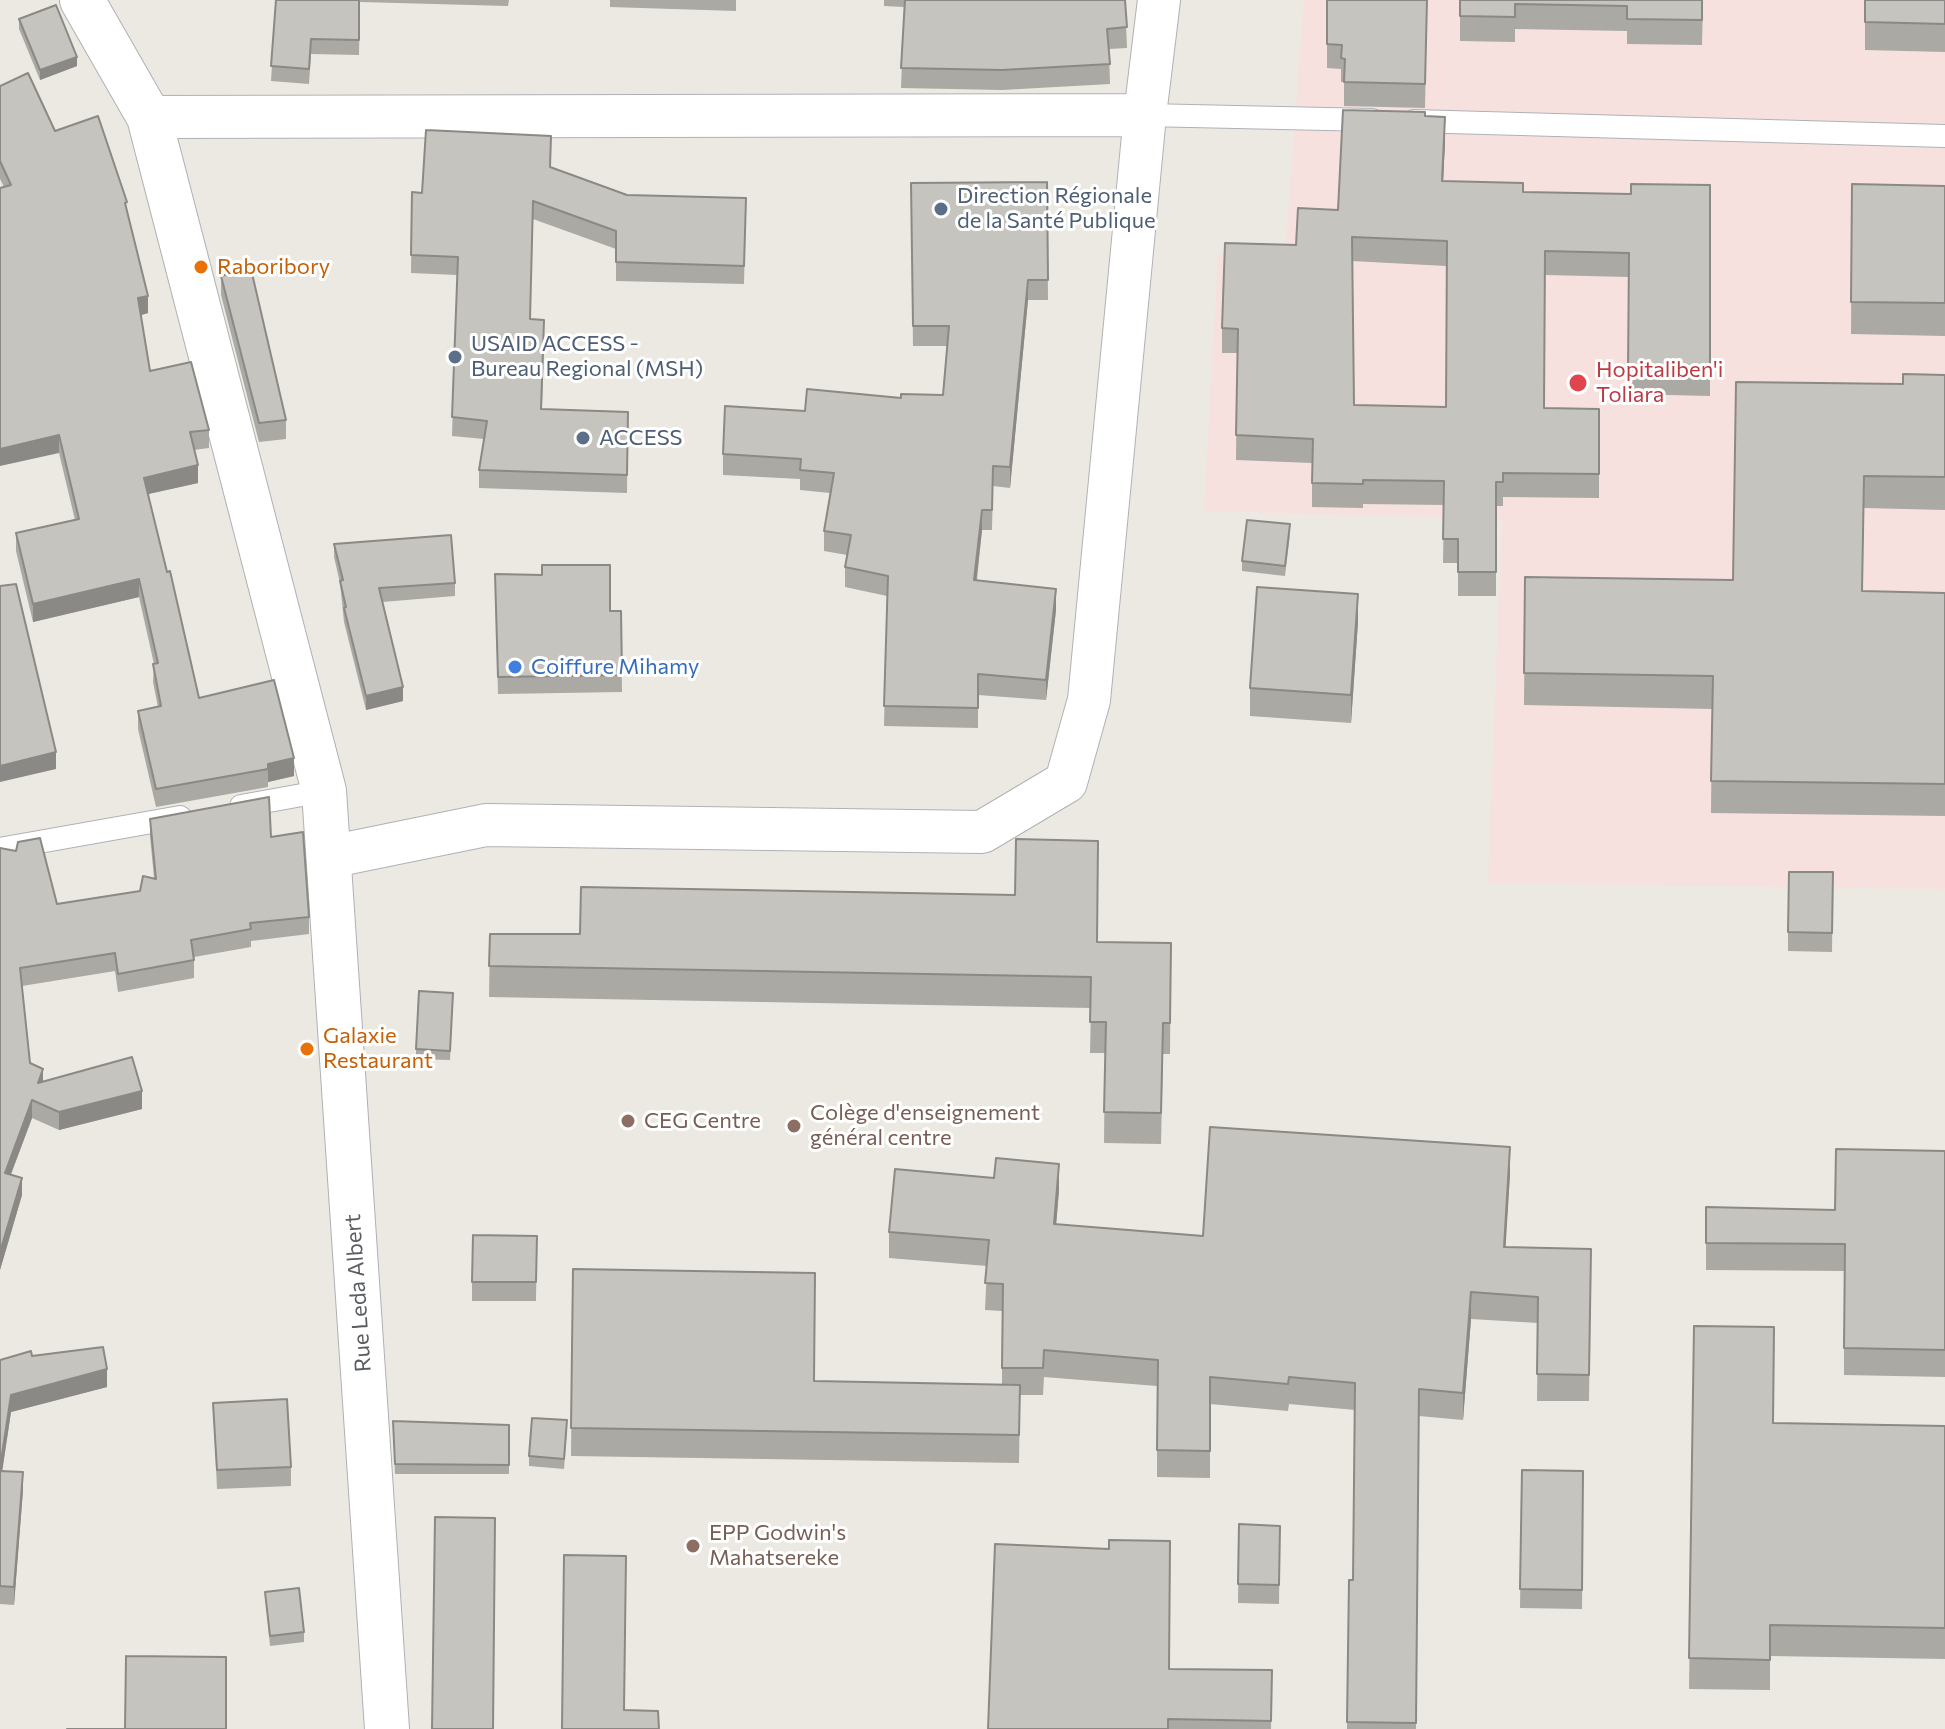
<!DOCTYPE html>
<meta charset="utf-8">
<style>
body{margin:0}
canvas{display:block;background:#ebe9e2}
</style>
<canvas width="1945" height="1729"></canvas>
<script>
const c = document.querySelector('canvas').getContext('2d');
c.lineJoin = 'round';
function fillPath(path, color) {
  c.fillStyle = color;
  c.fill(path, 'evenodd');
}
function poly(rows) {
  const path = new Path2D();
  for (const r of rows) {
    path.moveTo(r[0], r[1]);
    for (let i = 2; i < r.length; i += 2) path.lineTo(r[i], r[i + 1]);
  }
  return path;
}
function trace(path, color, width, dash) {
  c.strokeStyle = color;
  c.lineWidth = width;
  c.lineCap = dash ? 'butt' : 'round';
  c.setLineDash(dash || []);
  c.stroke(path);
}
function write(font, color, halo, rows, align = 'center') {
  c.font = font + ' Commissioner,sans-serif';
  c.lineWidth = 6;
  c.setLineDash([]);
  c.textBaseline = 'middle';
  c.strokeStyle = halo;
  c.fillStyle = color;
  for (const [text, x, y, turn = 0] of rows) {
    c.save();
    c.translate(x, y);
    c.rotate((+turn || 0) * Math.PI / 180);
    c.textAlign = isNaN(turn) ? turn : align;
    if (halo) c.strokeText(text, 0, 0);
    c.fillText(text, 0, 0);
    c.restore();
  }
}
fillPath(poly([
 [1304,0,1945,0,1945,889,1488,883,1502,519,1204,511,1218,255,1285,255]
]), '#f7e1df');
const lane = poly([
 [1145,115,1372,120],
 [1414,121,1945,136],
 [241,806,324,791],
 [0,849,180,817]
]);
const street = poly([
 [149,117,1145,115],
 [329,857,486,825,982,832,1066,782,1089,700,1145,115,1159,0]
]);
const secondary = poly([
 [82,0,149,117,324,791,387,1729]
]);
trace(lane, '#afb2b5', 24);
trace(street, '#afb2b5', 44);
trace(secondary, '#aeb1b5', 46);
trace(lane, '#fff', 22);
trace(street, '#fff', 42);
trace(secondary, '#fff', 44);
fillPath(poly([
 [276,0,509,0,508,6,360,2,359,55,311,54,309,84,271,81],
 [610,0,736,0,736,11,610,7],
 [884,0,1125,0,1127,48,1109,49,1110,84,1002,90,901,88,904,7,884,6],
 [1327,0,1427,0,1425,108,1344,106,1344,82,1341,82,1341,69,1327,68],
 [1460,0,1703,0,1702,45,1627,44,1627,31,1515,29,1515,42,1460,41],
 [1865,0,1945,0,1945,52,1865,50],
 [19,19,77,66,40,80,19,29],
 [0,86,55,131,127,214,148,313,141,315,150,371,209,430,209,448,194,450,198,483,148,494,199,698,294,776,268,782,268,787,156,807,138,729,138,711,158,707,153,682,154,664,139,597,33,622,16,551,16,533,75,520,59,453,4,187,0,179],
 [1425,116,1445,141,1443,181,1523,192,1631,194,1710,185,1710,396,1628,394,1629,277,1545,275,1544,408,1599,409,1599,498,1503,497,1503,506,1496,506,1496,596,1458,596,1458,563,1443,563,1444,505,1363,504,1363,508,1312,507,1312,463,1236,460,1237,353,1222,353,1222,328,1296,245,1338,210],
 [1352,261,1446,266,1446,407,1354,405],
 [551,168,627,195,746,198,744,284,616,281,616,249,533,219,530,319,544,338,542,409,628,412,627,493,479,488,479,470,484,439,452,436,457,275,411,273,412,192,422,193],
 [1047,182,1048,300,1028,300,1010,488,993,486,992,530,982,530,977,580,1056,610,1046,700,978,695,978,728,884,726,887,596,845,587,845,567,847,555,824,551,824,531,830,493,800,490,800,479,723,475,723,454,805,411,901,398,943,395,947,346,913,346,911,183],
 [1852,184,1945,186,1945,336,1851,334],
 [221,276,286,420,286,439,259,442,221,295],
 [1945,375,1945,510,1864,508,1862,591,1945,593,1945,816,1711,813,1712,709,1524,705,1525,577,1733,580,1903,384],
 [1290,534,1285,576,1242,571,1242,561],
 [334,544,455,583,455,596,382,602,403,701,366,710,344,622,340,583,334,557],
 [495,574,610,611,621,611,622,692,498,694],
 [1358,622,1351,723,1250,716,1250,688],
 [150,819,271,837,309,917,309,934,251,941,251,947,194,957,194,978,118,992,115,971,22,986,30,1063,43,1081,142,1109,59,1130,32,1118,11,1174,22,1195,0,1270,0,848,57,904,140,891,154,878,150,836],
 [1833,872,1832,952,1788,951,1788,932],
 [490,934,1171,943,1170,1054,1163,1054,1161,1144,1104,1143,1105,1053,1090,1053,1091,1008,489,997],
 [453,993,450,1060,416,1059,416,1049],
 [1945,1151,1945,1377,1844,1375,1844,1271,1706,1270,1706,1207,1835,1210],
 [1510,1174,1505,1247,1591,1249,1589,1401,1537,1401,1538,1323,1471,1319,1463,1420,1419,1416,1416,1729,1347,1729,1349,1580,1353,1580,1355,1410,1289,1404,1288,1411,1210,1404,1210,1478,1157,1477,1157,1386,1044,1377,1043,1395,1020,1395,1019,1463,571,1456,573,1269,814,1381,1002,1385,1002,1311,985,1310,987,1266,889,1258,889,1232,1059,1190,1056,1224,1203,1236],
 [537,1236,536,1301,472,1301,472,1282],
 [1694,1326,1773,1423,1945,1426,1945,1659,1770,1656,1770,1690,1689,1689],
 [32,1356,107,1387,11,1412,2,1471,23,1490,14,1605,0,1604,0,1360],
 [213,1403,291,1467,291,1486,217,1489],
 [393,1421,509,1425,509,1474,395,1474],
 [567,1430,564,1469,529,1466,529,1456],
 [1522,1470,1583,1471,1582,1609,1520,1608],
 [1239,1524,1280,1526,1279,1604,1238,1603],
 [265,1592,304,1632,304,1642,270,1646],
 [1169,1669,1272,1670,1271,1729,988,1729]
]), '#aaa9a3');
fillPath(poly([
 [77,57,77,66,40,80,40,70],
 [1445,117,1445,141,1442,205,1442,181],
 [1028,280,1028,300,1010,488,1010,467],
 [148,296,148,313,138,316,138,298],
 [59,435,59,453,0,466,0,449],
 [198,465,198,483,144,495,144,478],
 [982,510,982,530,974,600,974,580],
 [139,579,139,597,33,622,33,604],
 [1056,589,1056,610,1046,700,1046,680],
 [1358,594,1358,622,1351,723,1351,695],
 [403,687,403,701,366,710,366,696],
 [56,752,56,769,0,782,0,766],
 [294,758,294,776,268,782,268,764],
 [43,1069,43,1087,38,1083],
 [142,1091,142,1109,59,1130,59,1112],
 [32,1100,32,1118,5,1190,5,1173],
 [1510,1147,1510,1174,1504,1274,1504,1247],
 [1059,1164,1059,1190,1054,1251,1054,1224],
 [22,1178,22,1195,0,1270,0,1252],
 [1471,1292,1471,1319,1463,1420,1463,1393],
 [107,1369,107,1387,11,1412,0,1486,0,1468,11,1395],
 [23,1472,23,1490,14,1605,14,1587]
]), '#8b8985');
const building = poly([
 [276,0,359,0,359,40,311,39,309,69,271,66,276,0],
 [905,0,1125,0,1127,27,1107,29,1110,64,1002,70,901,68,905,0],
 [1327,0,1427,0,1425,84,1344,82,1345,59,1341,58,1342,45,1327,44,1327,0],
 [1460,0,1702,0,1702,20,1627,19,1627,6,1515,4,1515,17,1460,16,1460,0],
 [1865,0,1945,0,1945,24,1865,22,1865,0],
 [56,5,77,57,40,70,19,19,56,5],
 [28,73,55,131,98,116,127,202,125,203,148,296,138,298,150,371,191,362,209,430,190,432,198,465,144,478,167,572,170,571,199,698,274,680,294,758,268,764,268,769,156,789,138,711,161,706,153,664,158,663,139,579,33,604,16,533,79,519,59,435,0,449,0,188,11,185,0,161,0,86,28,73],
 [1343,110,1425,112,1425,116,1445,117,1442,181,1523,183,1523,192,1631,194,1631,184,1710,185,1710,371,1628,370,1629,253,1545,251,1544,408,1599,409,1599,474,1503,473,1503,482,1496,482,1496,572,1458,572,1458,539,1443,539,1444,481,1363,480,1363,484,1312,483,1313,439,1236,435,1238,329,1222,328,1225,243,1296,245,1298,208,1338,210,1343,110],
 [1352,237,1447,241,1446,407,1354,405,1352,237],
 [426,130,551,136,550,167,627,195,746,198,744,266,616,262,616,231,533,201,530,319,544,320,541,409,628,412,627,475,479,470,487,421,452,417,458,257,411,255,412,192,422,193,426,130],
 [1047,182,1048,280,1028,280,1010,467,993,466,992,510,982,510,974,580,1056,589,1046,680,978,674,978,708,884,706,888,576,845,567,851,535,824,531,834,473,800,470,801,459,723,454,725,406,805,411,807,389,901,398,901,394,943,395,949,326,913,326,911,183,1047,182],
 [1852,184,1945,186,1945,303,1851,302,1852,184],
 [251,269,286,420,259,423,221,276,251,269],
 [1903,374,1945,375,1945,477,1864,476,1862,591,1945,593,1945,784,1711,781,1713,676,1524,673,1525,577,1733,580,1736,382,1903,384,1903,374],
 [1247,520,1290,524,1285,566,1242,561,1247,520],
 [451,535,455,583,379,588,403,687,366,696,344,608,346,607,340,581,343,580,334,544,451,535],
 [542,565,610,565,610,611,621,611,622,675,498,677,495,574,542,575,542,565],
 [16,584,56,752,0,766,0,586,16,584],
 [1257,587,1358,594,1351,695,1250,688,1257,587],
 [269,797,271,837,303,832,309,917,250,923,251,929,191,940,194,960,118,974,115,953,20,968,30,1063,43,1069,38,1083,132,1057,142,1091,59,1112,32,1100,5,1173,22,1178,0,1252,0,848,16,851,18,842,40,838,57,904,140,891,143,876,156,879,150,819,269,797],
 [1016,839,1098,841,1097,942,1171,943,1170,1023,1163,1023,1161,1113,1104,1112,1106,1022,1090,1022,1091,977,489,966,490,934,580,934,581,887,1015,895,1016,839],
 [1789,872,1833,872,1832,933,1788,932,1789,872],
 [419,991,453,993,450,1051,416,1049,419,991],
 [1210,1127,1510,1147,1504,1247,1591,1249,1589,1375,1537,1374,1538,1297,1471,1292,1463,1393,1419,1389,1416,1723,1347,1722,1349,1580,1353,1580,1355,1383,1289,1377,1288,1384,1210,1377,1210,1451,1157,1450,1158,1360,1044,1350,1043,1368,1002,1368,1003,1284,985,1283,989,1240,889,1232,895,1169,994,1178,996,1158,1059,1164,1054,1224,1203,1236,1210,1127],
 [1836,1149,1945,1151,1945,1350,1844,1348,1845,1244,1706,1243,1706,1207,1835,1210,1836,1149],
 [473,1235,537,1236,536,1282,472,1282,473,1235],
 [573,1269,815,1273,814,1381,1020,1385,1019,1435,571,1428,573,1269],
 [1694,1326,1774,1327,1773,1423,1945,1426,1945,1628,1770,1625,1770,1660,1689,1658,1694,1326],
 [103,1347,107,1369,11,1395,0,1468,0,1360,31,1351,32,1356,103,1347],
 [287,1399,291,1467,217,1470,213,1403,287,1399],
 [532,1418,567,1420,564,1459,529,1456,532,1418],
 [393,1421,509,1425,509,1465,395,1464,393,1421],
 [1522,1470,1583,1471,1582,1590,1520,1589,1522,1470],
 [0,1471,23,1472,14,1587,0,1586,0,1471],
 [435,1517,495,1518,493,1729,432,1729,435,1517],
 [1239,1524,1280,1526,1279,1585,1238,1584,1239,1524],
 [1109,1540,1170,1541,1169,1669,1272,1670,1271,1721,1168,1719,1168,1729,988,1729,995,1544,1109,1549,1109,1540],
 [564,1555,626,1556,624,1710,658,1711,659,1729,562,1729,564,1555],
 [299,1588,304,1632,270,1636,265,1592,299,1588],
 [126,1656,226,1657,226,1729,67,1729,125,1729,126,1656]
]);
fillPath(building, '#c6c4be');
trace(building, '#8b8985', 2);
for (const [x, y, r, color] of [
 [941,209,8,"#5c6f8a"],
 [201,267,8,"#e8710a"],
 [455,357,8,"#5c6f8a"],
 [1578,383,10,"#e0444e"],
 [583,438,8,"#5c6f8a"],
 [515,667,8,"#3f7fe0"],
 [307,1049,8,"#e8710a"],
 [628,1121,8,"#8d6e63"],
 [794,1126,8,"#8d6e63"],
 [693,1546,8,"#8d6e63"]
]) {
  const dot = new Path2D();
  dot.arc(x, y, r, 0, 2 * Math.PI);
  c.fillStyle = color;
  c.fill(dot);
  trace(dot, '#fff', 3);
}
write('22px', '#4e5e75', '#fff', [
 ["Direction Régionale",957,196],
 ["de la Santé Publique",957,221],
 ["USAID ACCESS -",471,344],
 ["Bureau Regional (MSH)",471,369],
 ["ACCESS",599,438]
], 'left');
write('22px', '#c56008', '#fff', [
 ["Raboribory",217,267],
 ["Galaxie",323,1036],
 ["Restaurant",323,1061]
], 'left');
write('22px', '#be3a42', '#fff', [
 ["Hopitaliben'i",1596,370],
 ["Toliara",1596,395]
], 'left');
write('22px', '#366cbe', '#fff', [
 ["Coiffure Mihamy",531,667]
], 'left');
write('22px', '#785e54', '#fff', [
 ["Colège d'enseignement",810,1113],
 ["général centre",810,1138],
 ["CEG Centre",644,1121],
 ["EPP Godwin's",709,1533],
 ["Mahatsereke",709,1558]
], 'left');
write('22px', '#5a5d61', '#fff', [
 ["Rue Leda Albert",358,1293,-94]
]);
</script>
